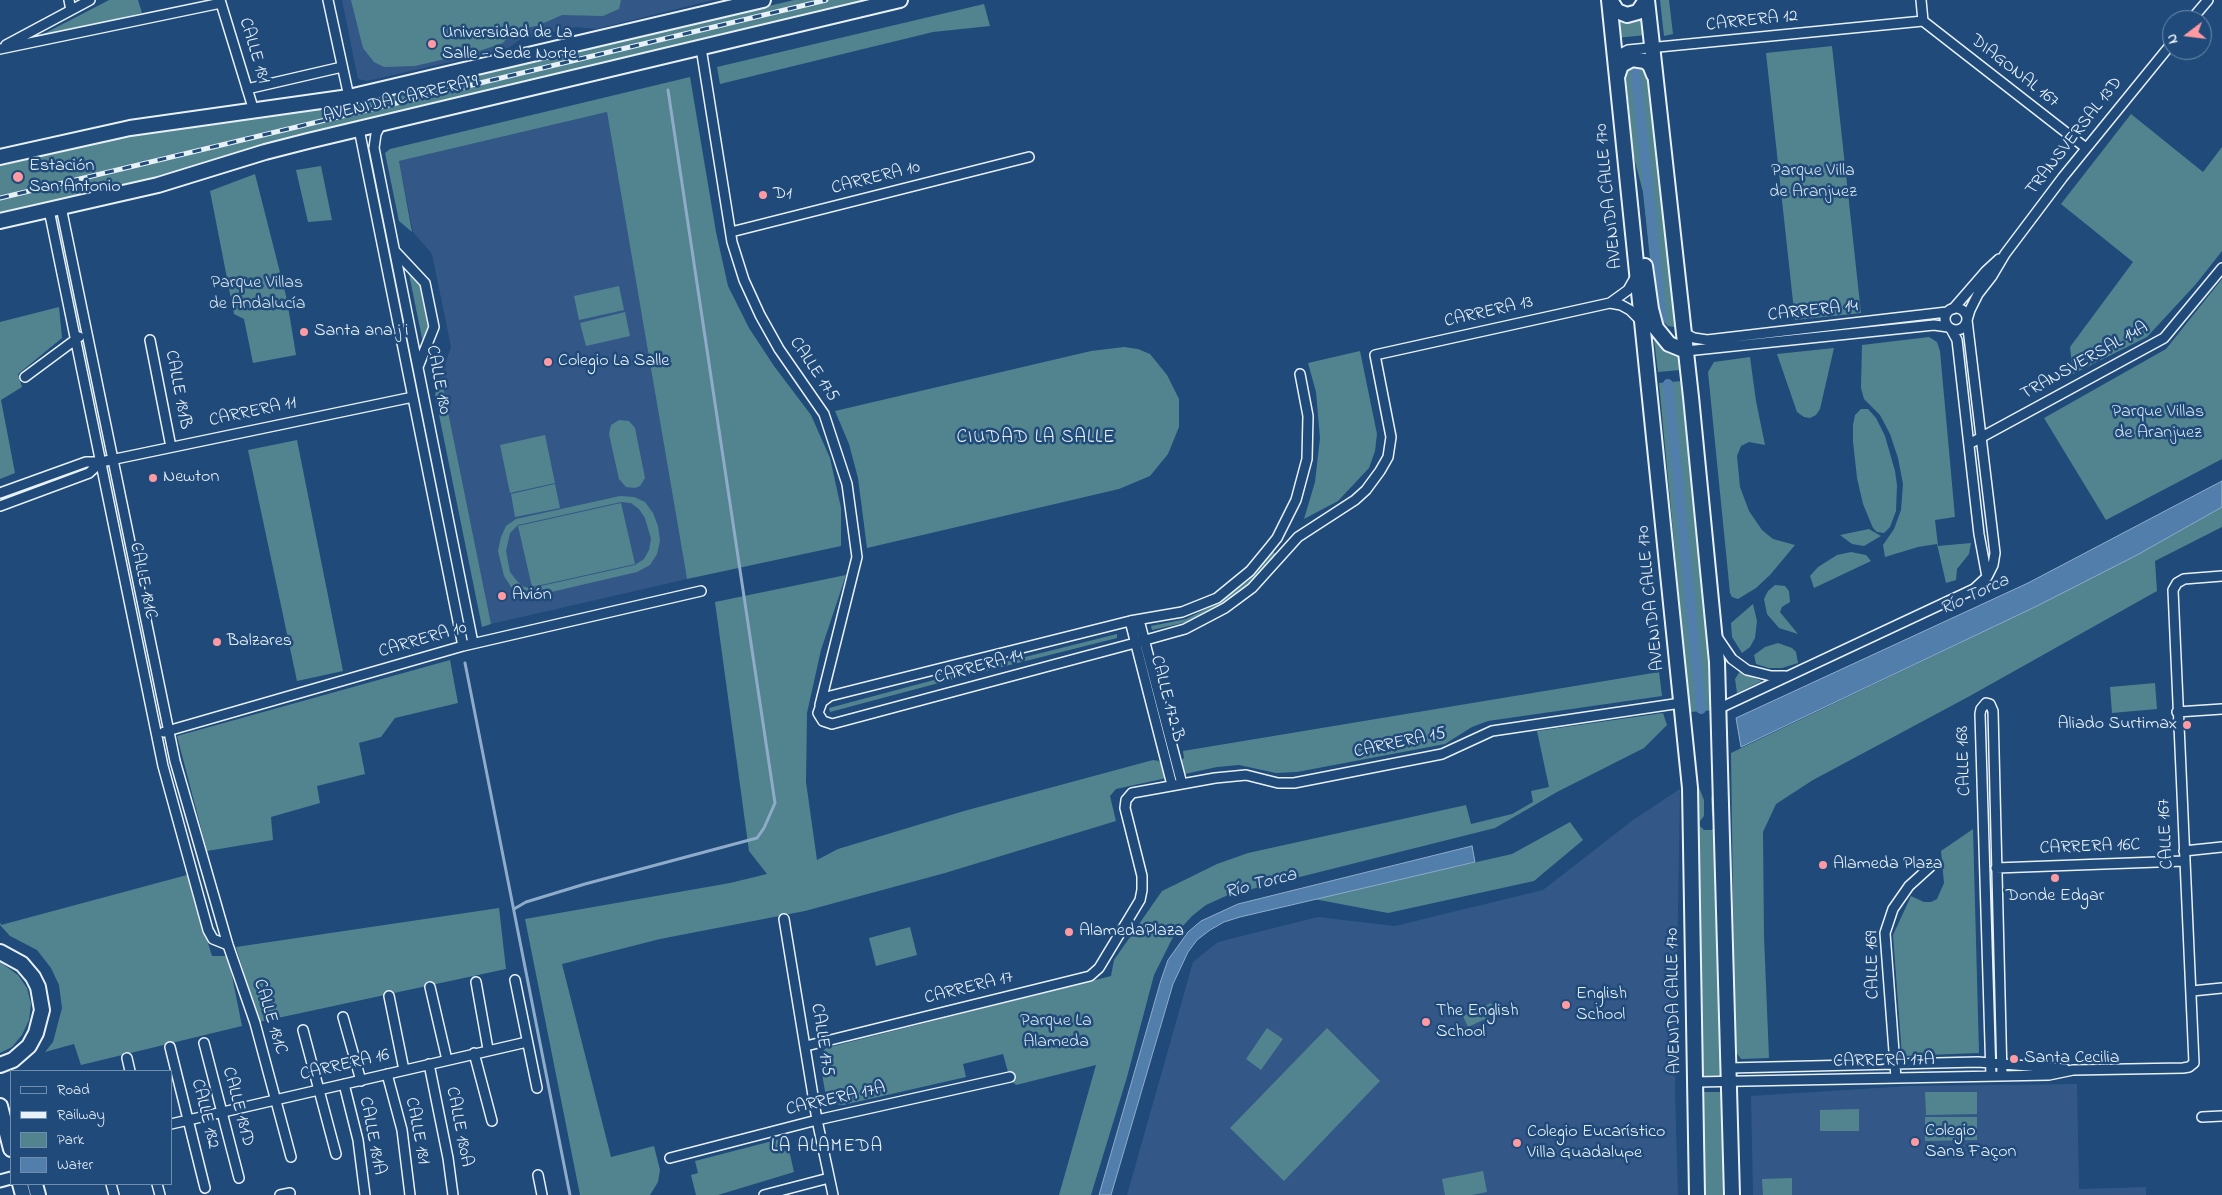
<!DOCTYPE html>
<meta charset="utf-8">
<style>
body{margin:0}
#map{position:relative;width:2222px;height:1195px;overflow:hidden;background:#1f4a7a;font-family:"Indie Flower",sans-serif}
canvas{display:block}
.legend{position:absolute;left:10px;top:1070px;width:162px;height:115px;box-sizing:border-box;background:#1f4a7a;border:1px solid #6f8dac;margin:0;padding:6px 9px;list-style:none;font-size:15px;color:#e8f1f8}
.legend li{display:flex;align-items:center;gap:10px;height:25px}
.legend b{width:25px;border:1px solid #6f8dac}
.north{position:absolute;left:2162px;top:10px;width:50px;height:50px;box-sizing:border-box;background:#1f4a7a;border:1px solid #6f8dac;border-radius:50%;rotate:255deg;font-size:14px;font-weight:700;line-height:20px;text-align:center;color:#e8f1f8}
.north::after{content:'';display:block;margin:auto;width:18px;height:22px;background:#ff9aa2;clip-path:polygon(50% 0,100% 100%,50% 72%,0 100%)}
</style>
<div id="map">
<canvas width="2222" height="1195"></canvas>
<ul class="legend">
<li><b style="height:6px;background:#1f4a7a"></b>Road</li>
<li><b style="height:6px;background:#e8f1f8"></b>Railway</li>
<li><b style="height:14px;background:#52848f"></b>Park</li>
<li><b style="height:14px;background:#527eab"></b>Water</li>
</ul>
<div class="north">N</div>
</div>
<script>
const c = document.querySelector('canvas').getContext('2d');
c.lineJoin = 'round';
function fillPath(path, color) {
  c.fillStyle = color;
  c.fill(path, 'evenodd');
}
function poly(rows) {
  const path = new Path2D();
  for (const r of rows) {
    if (r.length === 3) {
      path.moveTo(r[0] + r[2], r[1]);
      path.arc(r[0], r[1], r[2], 0, 2 * Math.PI);
      continue;
    }
    path.moveTo(r[0], r[1]);
    for (let i = 2; i < r.length; i += 2) path.lineTo(r[i], r[i + 1]);
  }
  return path;
}
function trace(path, color, width, dash) {
  c.strokeStyle = color;
  c.lineWidth = width;
  c.lineCap = dash ? 'butt' : 'round';
  c.setLineDash(dash || []);
  c.stroke(path);
}
function write(font, color, halo, rows, align = 'center') {
  c.font = font + ' "Indie Flower",sans-serif';
  c.lineWidth = 5;
  c.setLineDash([]);
  c.textBaseline = 'middle';
  c.strokeStyle = halo;
  c.fillStyle = color;
  for (const [text, x, y, turn = 0] of rows) {
    c.save();
    c.translate(x, y);
    c.rotate((+turn || 0) * Math.PI / 180);
    c.textAlign = isNaN(turn) ? turn : align;
    if (halo) c.strokeText(text, 0, 0);
    c.fillText(text, 0, 0);
    c.restore();
  }
}
fillPath(poly([
 [342,0,713,0,596,29,577,27,521,39,507,49,367,81,358,79],
 [607,112,687,579,491,624,441,377,451,347,432,254,413,232,399,161],
 [1680,789,1675,1092,1678,1195,1127,1195,1193,962,1218,942,1318,917,1395,926,1543,890,1633,820],
 [2077,1084,2079,1189,2146,1187,2146,1195,1753,1195,1751,1096,1909,1086]
]), '#335887');
fillPath(poly([
 [109,0,138,0,142,13,32,40],
 [351,0,621,0,619,9,603,16,562,15,537,26,519,29,509,35,503,43,479,51,415,66,384,67,374,62,363,48],
 [794,0,869,0,258,145,134,183,0,214,0,166,124,137,351,104],
 [1660,0,1669,0,1673,34,1664,36],
 [984,4,990,26,933,32,720,84,717,67],
 [1645,14,1647,35,1616,38,1614,18,1622,20],
 [1832,46,1861,313,1795,320,1766,53],
 [1632,64,1644,66,1647,74,1664,220,1675,278,1680,328,1668,326,1661,319,1655,307,1643,192,1633,154,1626,76],
 [690,77,716,232,728,286,749,328,774,366,811,415,830,458,841,508,841,546,687,579,607,112,399,161,412,232,399,221,385,153,390,149],
 [2131,114,2203,172,2222,147,2222,251,2196,284,2147,337,2073,374,2070,347,2133,262,2061,204],
 [371,152,467,632,464,633,368,153],
 [321,166,332,220,308,222,296,170],
 [255,174,287,300,296,355,253,363,244,319,234,314,210,191],
 [409,274,421,285,429,328,423,343],
 [2222,279,2222,459,2106,520,2044,418,2166,349],
 [619,286,624,310,579,320,574,296],
 [59,307,62,338,18,374,22,387,1,400,15,473,0,479,0,322],
 [625,312,630,336,586,346,580,323],
 [1929,337,1937,342,1940,351,1955,517,1935,520,1938,546,1971,543,1969,554,1957,569,1956,580,1946,583,1937,544,1918,547,1885,557,1883,545,1894,529,1901,510,1903,484,1898,458,1890,434,1880,415,1864,399,1861,388,1862,345],
 [1654,339,1667,353,1679,358,1680,370,1658,372],
 [1124,347,1138,349,1150,354,1167,375,1179,399,1179,427,1168,454,1150,476,1119,489,867,548,858,478,849,444,835,411,1091,351],
 [1834,348,1820,409,1816,415,1810,418,1804,417,1797,412,1777,354],
 [1360,351,1377,434,1375,451,1369,468,1338,501,1304,519,1315,482,1320,438,1316,392,1308,363],
 [1750,357,1756,401,1765,445,1749,442,1741,446,1737,456,1740,487,1749,511,1762,530,1773,539,1795,545,1770,575,1756,588,1738,599,1732,597,1730,593,1708,372,1714,362],
 [441,377,491,624,482,627,435,395],
 [1682,381,1710,648,1715,710,1690,712,1659,383],
 [1861,409,1868,409,1876,418,1885,436,1895,471,1897,485,1896,511,1890,527,1884,533,1877,532,1873,528,1863,504,1857,478,1853,442,1853,425,1855,415],
 [619,420,629,421,635,428,645,478,640,486,635,488,626,487,619,479,609,434,611,425],
 [545,435,555,483,510,493,500,445],
 [297,440,343,671,297,681,248,450],
 [555,484,560,508,515,517,511,494],
 [620,496,634,497,645,502,653,513,658,526,660,541,657,554,650,565,637,572,534,596,521,594,511,587,504,576,498,551,501,537,506,526,516,519],
 [621,502,631,503,639,509,645,518,651,539,649,550,644,559,635,565,532,588,524,587,517,581,510,572,506,551,510,533,518,525],
 [621,503,635,564,532,587,518,526],
 [2222,507,2222,527,2155,561,2157,591,1968,697,1813,780,1776,804,1763,832,1764,936,1769,1058,1741,1059,1735,1051,1731,753,2037,606,2137,555],
 [1869,529,1881,536,1864,546,1852,544,1840,535],
 [1273,552,1276,554,1251,582,1222,605,1187,622,1152,630,1151,626,1186,619,1220,602,1249,580],
 [1851,552,1866,555,1871,561,1814,588,1810,576,1818,567,1837,555],
 [846,575,821,650,807,713,806,782,817,860,838,849,964,811,1153,760,1159,761,1166,768,1172,768,1184,758,1183,751,1659,672,1662,696,1488,721,1472,727,1445,744,1297,772,1276,773,1239,765,1217,767,1116,789,1110,796,1116,821,945,873,805,911,660,939,562,964,611,1157,654,1146,660,1170,658,1182,650,1195,580,1195,525,919,730,883,767,874,749,851,715,602],
 [1775,585,1785,586,1789,591,1790,602,1782,607,1780,612,1798,634,1779,628,1767,614,1764,599,1768,591],
 [1753,604,1757,621,1755,638,1750,647,1742,653,1732,637,1731,623],
 [1117,634,1117,638,974,674,973,670],
 [1778,643,1792,648,1796,652,1798,663,1782,668,1769,668,1756,664,1754,655,1765,647],
 [450,660,458,703,395,718,381,737,359,743,365,774,317,786,320,803,271,817,273,840,207,851,177,736],
 [1740,671,1749,676,1762,681,1737,693,1735,679],
 [964,672,965,676,830,712,829,708],
 [2155,683,2157,709,2112,713,2110,687],
 [1663,713,1667,725,1644,748,1557,792,1495,828,1228,895,1206,905,1192,916,1173,937,1154,975,1127,1077,1091,1195,1059,1195,1096,1065,1016,1085,1010,1079,1003,1054,963,1064,966,1077,843,1105,833,1104,826,1097,820,1062,822,1052,826,1048,1111,976,1114,960,1162,891,1217,864,1248,853,1466,805,1471,824,1512,814,1533,802,1531,791,1549,787,1537,731],
 [1696,780,1704,800,1704,816,1700,821,1700,826,1704,830,1711,830,1716,827,1716,819,1712,816,1711,799,1715,780,1724,1074,1722,1076,1703,1076,1701,1074,1699,846],
 [1570,822,1583,840,1534,881,1388,913,1314,899,1512,854],
 [1973,829,1979,1053,1902,1056,1893,935,1911,896,1924,902,1931,902,1937,899,1944,883,1941,851],
 [187,875,212,956,228,956,242,1026,81,1065,74,1044,45,1052,53,1042,62,1008,59,985,51,968,37,950,10,936,0,925,0,922,1,925],
 [499,908,506,969,259,1022,236,947],
 [910,927,917,955,876,966,869,938],
 [0,962,18,975,27,988,31,1004,29,1020,22,1035,12,1047,0,1053],
 [1491,1003,1496,1014,1468,1027,1463,1016],
 [1267,1028,1283,1039,1261,1070,1246,1059],
 [1327,1028,1380,1081,1284,1181,1230,1128],
 [1704,1092,1723,1092,1727,1195,1704,1195,1701,1094],
 [1925,1092,1977,1092,1977,1114,1926,1115],
 [1859,1109,1859,1131,1820,1131,1820,1110],
 [1925,1117,1977,1117,1977,1140,1925,1141],
 [780,1139,783,1151,789,1150,794,1172,718,1195,696,1195,691,1175,698,1173,695,1161],
 [1483,1171,1487,1192,1472,1195,1445,1195,1442,1179],
 [1792,1178,1792,1195,1763,1195,1762,1179]
]), '#52848f');
const water = poly([
 [2222,481,2222,507,2137,555,2037,606,1741,747,1736,718,2028,583,2222,481],
 [1472,846,1475,862,1240,917,1224,922,1210,930,1197,940,1188,952,1173,984,1111,1195,1099,1195,1161,980,1168,960,1188,932,1201,921,1238,904,1472,846]
]);
fillPath(water, '#527eab');
trace(water, '#8eacca', 1);
trace(poly([
 [465,663,570,1195],
 [514,909,526,902,585,884,757,838,764,828,775,803,668,90]
]), '#8eacca', 3);
trace(poly([
 [1635,66,1662,319],
 [1668,384,1701,709]
]), '#527eab', 10);
const minor = poly([
 [69,0,71,10],
 [220,0,254,111],
 [328,0,349,97],
 [1921,0,1923,21],
 [2191,20,2208,0],
 [1923,21,2086,148],
 [6,45,90,0],
 [701,48,732,242,744,280,760,315,779,349,824,414,847,484,857,557,820,705],
 [0,49,221,3],
 [1615,57,1628,50,1923,21],
 [247,89,342,67],
 [381,124,376,134,374,148,473,643],
 [359,129,463,646],
 [61,207,175,761,228,945,255,1023,291,1157],
 [49,210,163,766,208,930,213,939,228,945],
 [731,232,1029,157],
 [395,251,425,283,434,327,418,367],
 [1610,303,1621,305,1630,310,1641,321],
 [1956,319,11],
 [1953,309,1986,271,1999,259],
 [1951,329,1957,340,1979,534,1987,577],
 [1684,333,1694,338,1707,340,1947,312],
 [150,340,171,447],
 [1686,351,1934,325,1948,327],
 [1300,374,1308,416,1307,459,1296,500,1277,538,1269,548,1250,571,1217,598,1182,612,1130,621,830,696,822,702,818,713,823,721,832,724,1135,643,1185,629,1225,608,1252,588,1298,537,1355,500,1366,490,1380,471,1388,457,1391,437,1375,355,1610,303,1628,290,1636,276],
 [25,377,79,337],
 [1969,444,2164,338,2222,268],
 [0,493,86,462,101,462,413,397],
 [0,506,89,473,101,462],
 [1139,620,1182,784],
 [1130,621,1172,785],
 [1717,637,1732,659,1747,670,1771,676,1785,676],
 [1720,708,1974,589,1987,577,1993,565,1995,553,1967,320,1970,310,1978,294,1992,276,2005,254,2063,177,2172,43],
 [2177,712,2222,709],
 [164,732,463,646,701,591],
 [2184,851,2222,847],
 [1996,868,2184,861],
 [784,919,817,1120,833,1195],
 [515,980,537,1088],
 [476,982,488,1049],
 [430,987,447,1060],
 [2192,991,2222,988],
 [389,996,404,1070],
 [343,1017,361,1081],
 [303,1030,336,1154],
 [204,1043,239,1178],
 [806,1046,1090,976,1099,968,1140,900,1142,890,1142,876,1125,808,1126,800,1132,793,1215,778,1246,775,1278,783,1294,783,1442,754,1492,731,1681,703],
 [170,1047,205,1188],
 [474,1053,492,1121],
 [127,1058,130,1071],
 [429,1064,448,1158,453,1195],
 [1729,1068,1978,1062,2065,1069],
 [387,1074,402,1130,410,1195],
 [1991,1076,1980,714,1981,709,1986,703,1990,704,1993,711,2002,1076],
 [1896,1078,1885,933,1893,909,1909,886,1930,867],
 [1695,1082,2049,1075,2073,1070,2183,1068,2189,1067,2194,1063,2173,590,2177,583,2184,579,2222,576],
 [344,1084,358,1140,365,1195],
 [2202,1117,2222,1116],
 [171,1124,527,1042],
 [670,1158,817,1120,1010,1077],
 [538,1175,542,1195],
 [111,1184,114,1195],
 [157,1184,160,1195],
 [280,1195,290,1193],
 [764,1195,829,1178]
]);
const tertiary = poly([
 [0,1181,11,1178]
]);
const primary = poly([
 [1609,0,1690,788,1697,1195],
 [1610,0,1617,11,1627,15,1638,12,1646,0],
 [1647,0,1691,397,1717,662,1732,1195],
 [1617,77,1621,65,1632,59,1645,61,1650,65,1654,75],
 [0,157,130,128,349,97,763,0],
 [0,221,158,185,265,152,308,141,900,0],
 [1645,266,1651,309,1656,328,1669,344,1686,351],
 [0,952,22,964,33,977,38,987,42,1010,36,1033,29,1046,13,1060,0,1065],
 [0,1106,11,1149],
 [20,1184,23,1195],
 [35,1184,38,1195]
]);
trace(minor, '#e8f1f8', 12);
trace(tertiary, '#e8f1f8', 15);
trace(primary, '#e8f1f8', 18);
trace(minor, '#1f4a7a', 9);
trace(tertiary, '#1f4a7a', 11);
trace(primary, '#1f4a7a', 14);
const rail = poly([
 [0,198,826,0]
]);
trace(rail, '#e8f1f8', 5);
trace(rail, '#1f4a7a', 3, [9]);
for (const [x, y, r, color] of [
 [432,44,5,"#ff9aa2"],
 [18,177,6,"#ff9aa2"],
 [763,195,5,"#ff9aa2"],
 [304,332,5,"#ff9aa2"],
 [548,362,5,"#ff9aa2"],
 [153,478,5,"#ff9aa2"],
 [502,596,5,"#ff9aa2"],
 [217,642,5,"#ff9aa2"],
 [2187,725,5,"#ff9aa2"],
 [1823,865,5,"#ff9aa2"],
 [2055,878,5,"#ff9aa2"],
 [1069,932,5,"#ff9aa2"],
 [1566,1005,5,"#ff9aa2"],
 [1426,1022,5,"#ff9aa2"],
 [2014,1059,5,"#ff9aa2"],
 [1915,1142,5,"#ff9aa2"],
 [1517,1143,5,"#ff9aa2"]
]) {
  const dot = new Path2D();
  dot.arc(x, y, r, 0, 2 * Math.PI);
  c.fillStyle = color;
  c.fill(dot);
  trace(dot, '#1f4a7a', 2);
}
write('18px', '#e8f1f8', '#1f4a7a', [
 ["CARRERA 12",1752,22,-6],
 ["CALLE 181",253,51,73],
 ["DIAGONAL 167",2014,72,38],
 ["AVENIDA CARRERA 9",401,100,-13],
 ["TRANSVERSAL 13D",2075,137,-52],
 ["CARRERA 10",876,179,-14],
 ["AVENIDA CALLE 170",1610,196,-96],
 ["CARRERA 14",1813,312,-6],
 ["CARRERA 13",1489,313,-13],
 ["TRANSVERSAL 14A",2085,362,-29],
 ["CALLE 175",813,370,56],
 ["CALLE 180",437,380,79],
 ["CALLE 181B",177,390,79],
 ["CARRERA 11",253,413,-12],
 ["CALLE 181C",142,581,78],
 ["AVENIDA CALLE 170",1652,598,-96],
 ["CARRERA 10",423,641,-16],
 ["CARRERA 14",979,668,-15],
 ["CALLE 172 B",1166,699,75],
 ["CARRERA 15",1400,744,-12],
 ["CALLE 168",1965,761,-92],
 ["CALLE 167",2167,834,-93],
 ["CARRERA 16C",2090,848,-2],
 ["CALLE 169",1874,965,-91],
 ["CARRERA 17",969,989,-14],
 ["AVENIDA CALLE 170",1675,1001,-91],
 ["CALLE 181C",269,1017,73],
 ["CALLE 175",821,1040,81],
 ["CARRERA 17A",1884,1062,-1],
 ["CARRERA 16",345,1066,-13],
 ["CARRERA 17A",836,1100,-13],
 ["CALLE 181D",237,1107,75],
 ["CALLE 182",204,1114,76],
 ["CALLE 180A",458,1127,79],
 ["CALLE 181",416,1131,79],
 ["CALLE 181A",371,1136,79]
]);
write('18px', '#e8f1f8', '#1f4a7a', [
 ["Universidad de La",442,34],
 ["Salle - Sede Norte",442,55],
 ["Estación",29,167],
 ["San Antonio",29,188],
 ["D1",773,195],
 ["Santa ana j i",314,332],
 ["Colegio La Salle",558,362],
 ["Newton",163,478],
 ["Avión",512,596],
 ["Balzares",227,642],
 ["Aliado Surtimax",2177,725,"right"],
 ["Alameda Plaza",1833,865],
 ["Donde Edgar",2055,897,"center"],
 ["AlamedaPlaza",1079,932],
 ["English",1576,995],
 ["School",1576,1016],
 ["The English",1436,1012],
 ["School",1436,1033],
 ["Santa Cecilia",2024,1059],
 ["Colegio",1925,1132],
 ["Sans Façon",1925,1153],
 ["Colegio Eucarístico",1527,1133],
 ["Villa Guadalupe",1527,1154]
], 'left');
write('18px', '#d2e1e8', '#1f4a7a', [
 ["Parque Villa",1813,172],
 ["de Aranjuez",1813,193],
 ["Parque Villas",257,284],
 ["de Andalucía",257,305],
 ["Parque Villas",2158,413],
 ["de Aranjuez",2158,434],
 ["Parque La",1056,1022],
 ["Alameda",1056,1043]
]);
c.letterSpacing = '1px';
write('19px', '#e8f1f8', '#1f4a7a', [
 ["CIUDAD LA SALLE",1036,439],
 ["LA ALAMEDA",827,1148]
]);
c.letterSpacing = '0px';
write('italic 19px', '#d2e0ec', '#1f4a7a', [
 ["Río Torca",1975,596,-25],
 ["Río Torca",1261,885,-15]
]);
</script>
